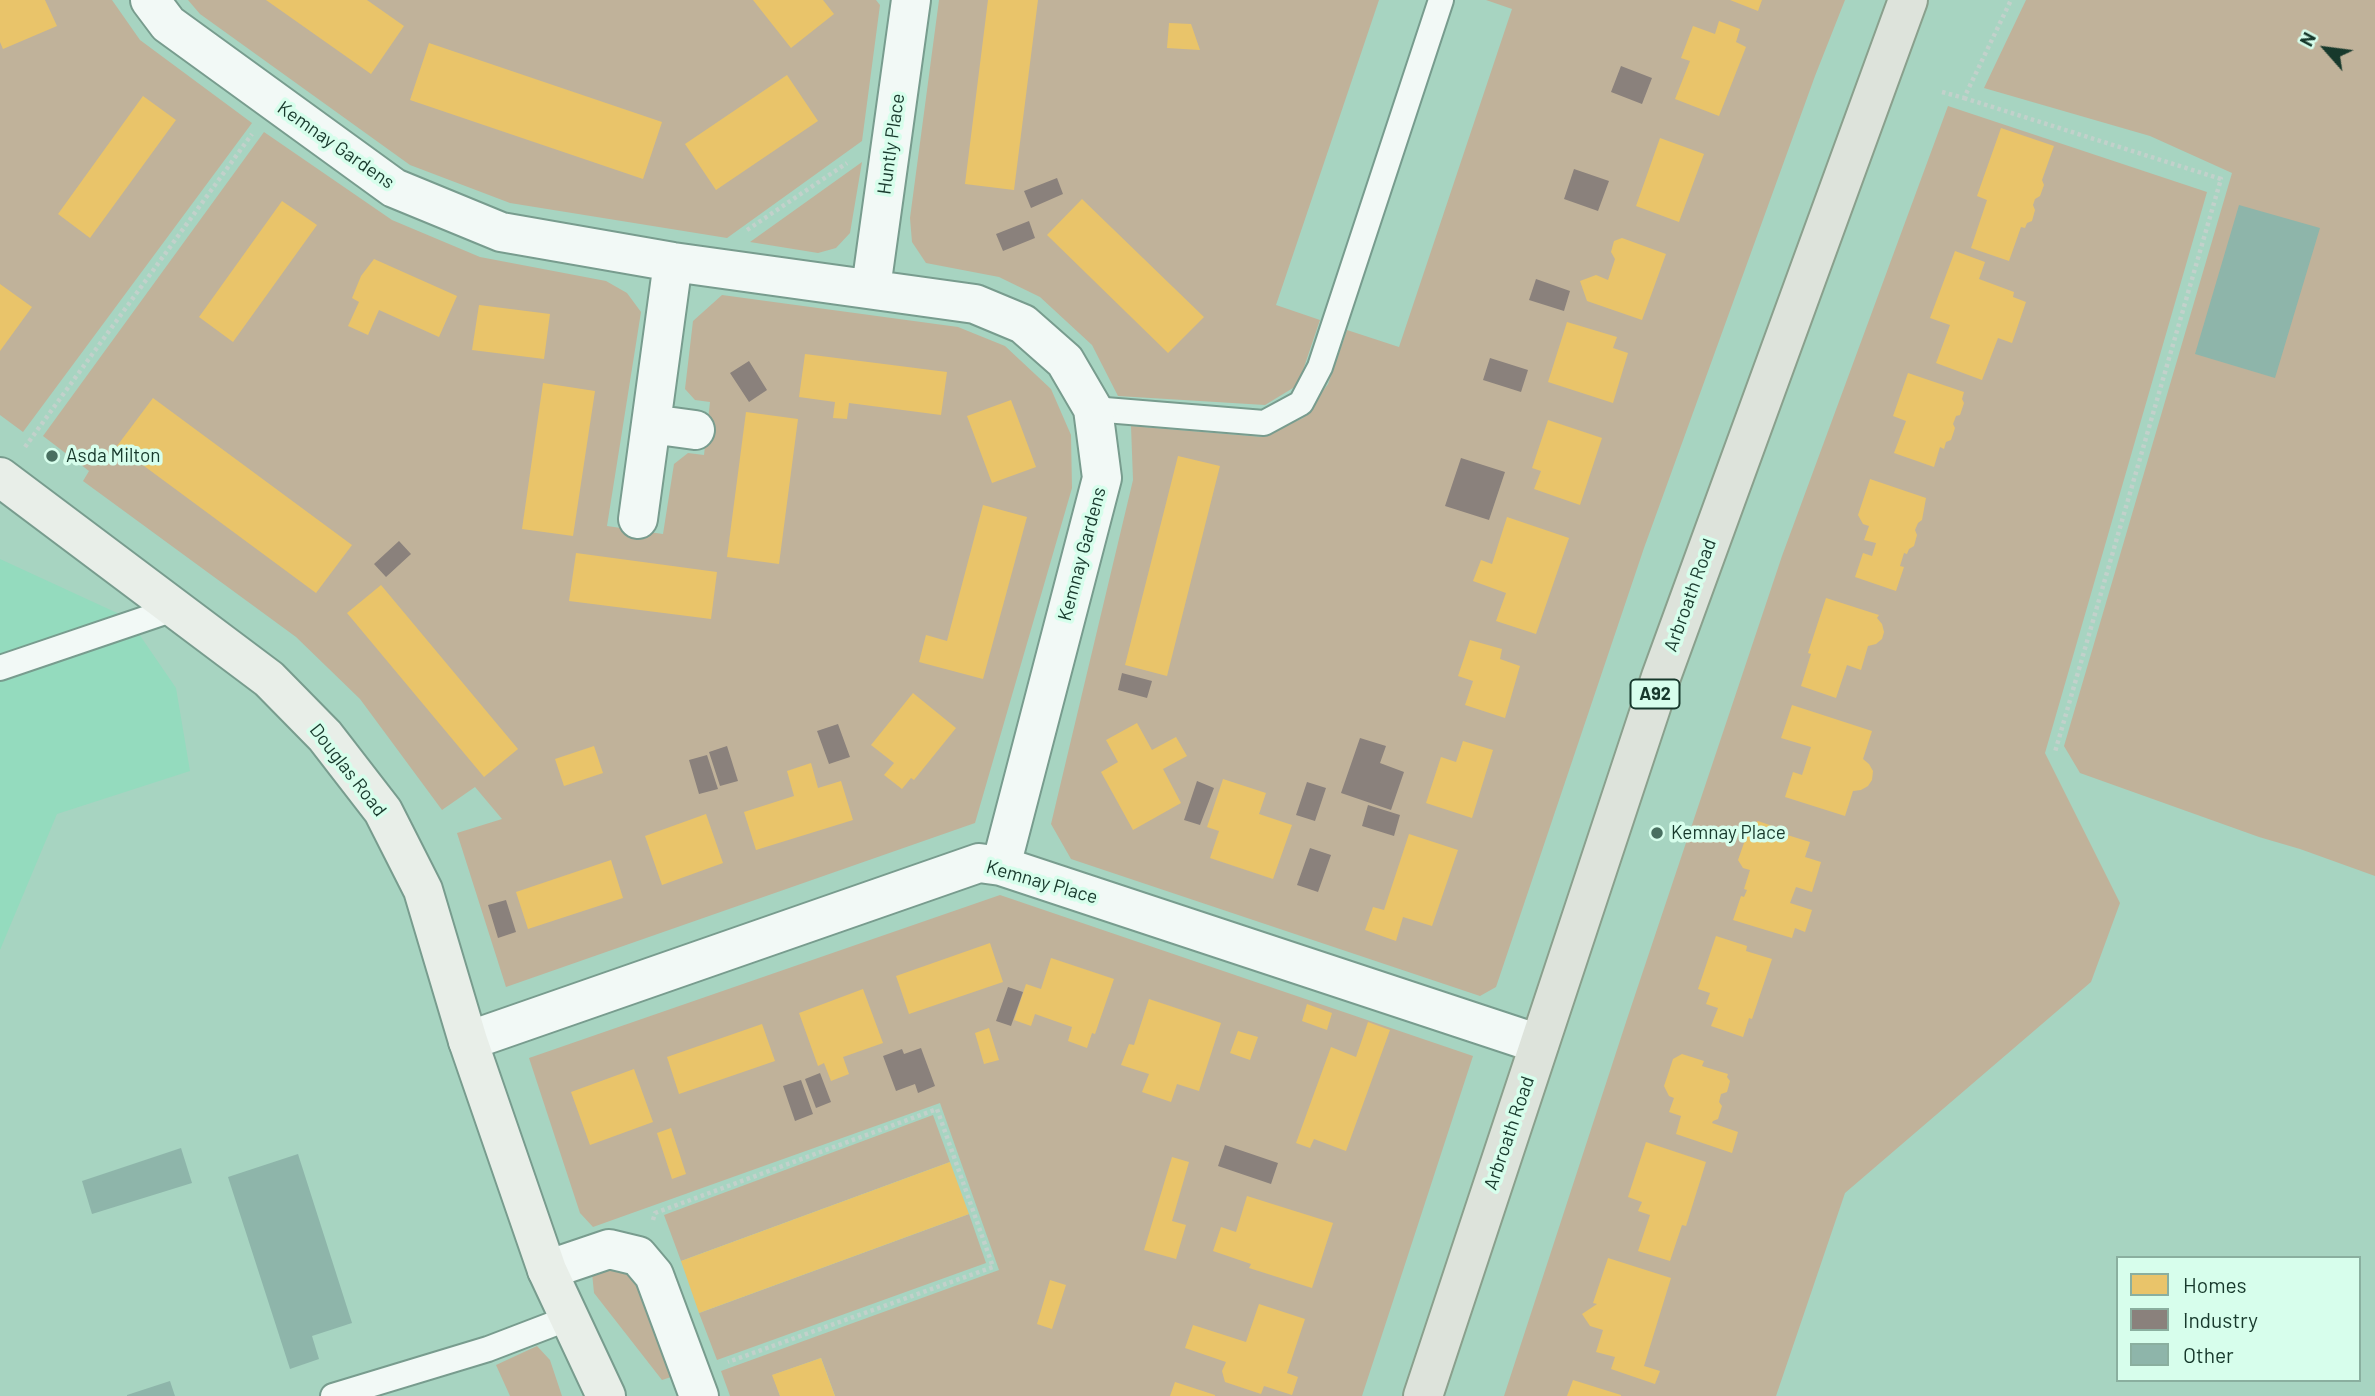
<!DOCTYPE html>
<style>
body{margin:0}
#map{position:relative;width:2375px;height:1396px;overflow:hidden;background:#a7d4c1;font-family:Barlow,sans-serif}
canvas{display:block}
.legend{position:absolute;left:2116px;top:1256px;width:245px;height:126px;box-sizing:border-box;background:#d7feec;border:2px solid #8aaf9f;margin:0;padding:9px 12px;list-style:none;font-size:21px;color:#17392c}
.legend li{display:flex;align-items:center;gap:14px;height:35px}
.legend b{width:35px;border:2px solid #8aaf9f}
.north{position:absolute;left:2291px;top:14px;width:70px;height:70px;-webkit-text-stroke:5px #d7feec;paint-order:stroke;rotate:298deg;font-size:19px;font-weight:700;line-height:28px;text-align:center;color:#17392c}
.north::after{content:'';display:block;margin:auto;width:24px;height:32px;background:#17392c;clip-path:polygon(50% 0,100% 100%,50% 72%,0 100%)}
</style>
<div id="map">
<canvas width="2375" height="1396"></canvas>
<ul class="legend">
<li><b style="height:19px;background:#e9c46a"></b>Homes</li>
<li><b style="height:19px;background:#8a817c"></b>Industry</li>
<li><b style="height:19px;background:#8eb5aa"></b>Other</li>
</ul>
<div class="north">N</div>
</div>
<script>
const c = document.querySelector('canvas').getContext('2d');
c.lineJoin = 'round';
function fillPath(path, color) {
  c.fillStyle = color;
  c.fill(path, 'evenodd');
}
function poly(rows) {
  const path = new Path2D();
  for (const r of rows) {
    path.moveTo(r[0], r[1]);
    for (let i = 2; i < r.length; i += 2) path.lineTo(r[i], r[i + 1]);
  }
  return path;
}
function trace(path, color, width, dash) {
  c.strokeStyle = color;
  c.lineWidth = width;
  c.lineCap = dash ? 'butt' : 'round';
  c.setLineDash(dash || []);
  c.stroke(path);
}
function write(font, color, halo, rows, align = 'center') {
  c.font = font + ' Barlow,sans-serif';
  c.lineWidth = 7;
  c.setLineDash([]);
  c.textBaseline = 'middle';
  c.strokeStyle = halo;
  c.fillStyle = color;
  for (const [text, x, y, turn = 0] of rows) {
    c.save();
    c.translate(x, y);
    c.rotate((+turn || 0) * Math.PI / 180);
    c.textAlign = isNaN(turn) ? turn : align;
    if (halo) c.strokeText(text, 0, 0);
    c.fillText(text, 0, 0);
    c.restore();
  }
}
fillPath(poly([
 [0,559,128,618,176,688,190,771,57,814,0,950]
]), '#94dbbe');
fillPath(poly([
 [0,0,112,0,140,40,252,123,23,432,0,415],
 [188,0,876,0,880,5,862,141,727,238,510,203,410,165,200,14],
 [939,0,1379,0,1276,305,1320,320,1298,385,1265,405,1118,396,1092,345,1040,297,999,277,926,263,912,242,910,218],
 [1486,0,1845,0,1815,76,1644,548,1496,987,1480,996,1071,859,1051,824,1133,480,1131,426,1263,437,1303,418,1328,384,1347,330,1399,347,1512,9],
 [2026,0,2375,0,2375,876,2300,849,2259,837,2080,773,2064,746,2232,173,2150,136,1984,88],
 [1948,106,2207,192,2045,753,2120,903,2091,982,1845,1193,1776,1396,1504,1396,1627,1019,1782,556],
 [264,132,392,220,480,257,606,281,627,293,641,312,607,526,663,534,674,464,688,453,704,455,710,402,695,400,685,389,693,321,722,295,958,327,1005,346,1051,389,1071,435,1072,488,975,823,506,987,457,833,502,819,475,787,442,810,360,699,296,637,83,481,89,471,43,436],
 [862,162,850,233,836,248,818,253,750,242],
 [1000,895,1473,1056,1362,1396,835,1396,821,1358,773,1375,780,1396,730,1396,721,1371,999,1270,940,1103,593,1227,580,1213,529,1058],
 [933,1115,950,1162,681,1261,664,1215],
 [969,1214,986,1263,717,1360,699,1313],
 [612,1267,636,1279,674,1376,662,1380,594,1293,592,1273],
 [537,1346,550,1360,562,1396,510,1396,496,1365]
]), '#c0b29a');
fillPath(poly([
 [0,0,45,0,57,26,3,49,0,42],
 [266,0,367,0,404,26,371,74],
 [753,0,823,0,834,14,791,48],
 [988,0,1038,0,1014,190,965,184],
 [1730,0,1762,0,1758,11],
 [1719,21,1740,29,1736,42,1746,47,1719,116,1675,99,1690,61,1681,58,1693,26,1715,34],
 [1169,23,1191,24,1200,50,1167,48],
 [429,43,662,122,643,179,410,100],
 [787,75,818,121,716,190,685,144],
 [143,96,176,120,90,238,58,214],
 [2001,128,2054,146,2042,180,2044,185,2040,196,2035,199,2033,205,2035,210,2032,221,2027,223,2025,228,2021,227,2009,261,1971,248,1987,200,1977,196],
 [1660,138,1704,154,1679,222,1636,206],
 [1082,199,1204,317,1168,353,1047,235],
 [282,201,317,225,233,342,199,317],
 [1622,238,1666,254,1642,320,1587,301,1580,281,1596,275,1608,280,1615,259,1611,252,1614,241],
 [1955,251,1985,262,1979,279,2014,292,2013,297,2026,302,2012,343,1998,338,1982,380,1936,363,1950,325,1930,318],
 [374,259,457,296,439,337,379,310,368,335,348,326,359,302,352,298,361,276],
 [0,284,32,307,0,351],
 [479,305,550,314,544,359,472,350],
 [1567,322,1617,337,1613,348,1628,353,1613,403,1548,382],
 [805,354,947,372,941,415,849,403,847,419,833,418,835,402,799,397],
 [1908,373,1964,392,1962,399,1964,403,1960,415,1956,416,1953,424,1955,428,1951,440,1946,442,1944,449,1940,447,1934,467,1894,453,1906,421,1893,416],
 [543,383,595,391,573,536,522,529],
 [153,398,352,545,316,593,117,446],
 [1011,400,1036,467,992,483,967,416],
 [746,412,798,419,779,564,727,557],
 [1548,420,1602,438,1580,505,1534,489,1541,471,1532,468],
 [1178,456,1220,466,1167,676,1125,665],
 [1870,479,1926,498,1922,520,1918,523,1915,530,1917,535,1914,546,1909,549,1907,554,1904,553,1900,566,1904,567,1896,591,1855,577,1863,553,1872,556,1876,543,1864,540,1869,526,1863,524,1858,515],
 [983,505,1027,517,983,679,919,662,926,635,947,641],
 [1507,517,1569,538,1536,634,1496,621,1506,593,1473,581,1481,560,1492,564],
 [576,553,717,572,711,619,569,601],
 [381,585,518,749,484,777,347,613],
 [1826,598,1879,615,1877,618,1882,624,1884,632,1882,639,1876,644,1868,646,1861,670,1847,665,1836,698,1801,686,1811,654,1808,653],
 [1470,640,1502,649,1500,659,1520,666,1505,718,1465,705,1473,681,1458,676],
 [913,693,956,728,914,780,911,778,902,789,884,775,894,763,871,745],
 [1792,705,1872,731,1863,759,1869,764,1873,771,1872,780,1868,786,1861,790,1853,791,1845,816,1785,797,1793,772,1802,775,1811,747,1781,738],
 [1137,723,1152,750,1176,737,1187,756,1163,769,1181,803,1133,830,1101,772,1118,762,1106,740],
 [1463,741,1493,750,1472,818,1426,803,1441,757,1456,762],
 [594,746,603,773,564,786,555,759],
 [811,763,818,788,841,781,853,820,756,850,744,812,794,796,787,771],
 [1223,779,1266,793,1259,814,1292,825,1273,879,1210,858,1219,831,1207,827],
 [706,814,723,863,662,885,645,836],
 [1758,821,1781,829,1784,834,1810,842,1805,857,1821,862,1812,892,1796,887,1790,903,1812,910,1805,932,1795,928,1792,938,1733,920,1741,896,1744,897,1747,890,1744,889,1750,870,1743,868,1738,860,1750,826],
 [1409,834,1458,850,1432,926,1403,917,1396,941,1365,930,1373,907,1384,910],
 [611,860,623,898,528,929,516,892],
 [1716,936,1747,946,1746,951,1772,959,1752,1019,1749,1018,1743,1037,1711,1026,1718,1008,1706,1004,1710,993,1698,989],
 [990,943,1003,982,909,1014,896,976],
 [1051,958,1114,979,1095,1034,1092,1033,1087,1048,1068,1041,1072,1027,1035,1014,1031,1026,1014,1020,1026,984,1041,989],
 [863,989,883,1043,843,1057,849,1074,831,1081,824,1063,818,1066,799,1013],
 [1149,999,1221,1023,1199,1091,1177,1084,1171,1102,1142,1092,1149,1074,1121,1065,1129,1044,1134,1045],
 [1307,1004,1332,1013,1327,1030,1302,1021],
 [1368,1022,1390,1030,1346,1151,1314,1139,1310,1148,1296,1143,1331,1047,1356,1057],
 [762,1024,775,1061,679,1094,667,1057],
 [989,1028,999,1060,984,1064,975,1033],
 [1238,1031,1258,1037,1250,1060,1230,1053],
 [1682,1054,1704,1061,1702,1066,1728,1074,1727,1077,1730,1081,1727,1092,1721,1094,1719,1102,1722,1106,1718,1119,1713,1121,1712,1123,1738,1132,1732,1153,1676,1134,1681,1116,1669,1112,1674,1098,1669,1096,1664,1086,1673,1059],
 [634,1069,653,1122,590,1145,571,1092],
 [671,1128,686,1174,672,1179,657,1133],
 [1646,1142,1706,1162,1686,1226,1682,1225,1670,1261,1638,1251,1650,1215,1638,1211,1642,1202,1628,1197],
 [1172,1157,1189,1162,1172,1221,1186,1225,1176,1259,1144,1250],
 [950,1162,969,1214,699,1313,681,1261],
 [1247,1196,1333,1223,1312,1288,1249,1268,1251,1264,1213,1251,1221,1227,1236,1232],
 [1608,1258,1671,1278,1644,1366,1660,1371,1655,1384,1611,1369,1615,1357,1596,1352,1603,1330,1590,1326,1582,1314,1597,1304,1593,1303],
 [1050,1280,1066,1285,1052,1329,1037,1324],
 [1259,1304,1305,1319,1287,1373,1298,1377,1292,1395,1264,1386,1261,1394,1225,1382,1222,1371,1226,1362,1185,1348,1193,1325,1246,1342],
 [821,1358,835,1396,780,1396,772,1375],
 [1573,1380,1621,1395,1621,1396,1567,1396],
 [1175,1382,1215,1395,1215,1396,1170,1396]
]), '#e9c46a');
fillPath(poly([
 [1621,66,1652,78,1642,104,1611,92],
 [1574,169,1609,181,1598,211,1564,199],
 [1057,178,1063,194,1031,208,1024,191],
 [1029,221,1035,238,1003,251,996,234],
 [1536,279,1570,291,1564,311,1529,300],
 [1490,358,1528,370,1521,392,1483,380],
 [749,361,767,390,749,402,730,373],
 [1461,458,1505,472,1489,520,1445,506],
 [399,541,411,554,386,577,374,564],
 [1122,673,1152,681,1147,698,1118,690],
 [838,724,850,757,829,764,817,731],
 [1360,738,1386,746,1380,763,1404,772,1391,810,1341,793],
 [727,746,738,781,720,786,709,752],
 [707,755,718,789,699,794,689,760],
 [1197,781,1214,788,1200,825,1184,820],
 [1307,782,1326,788,1315,821,1296,815],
 [1368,805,1400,815,1394,836,1362,826],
 [1310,848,1331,855,1318,892,1297,885],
 [506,900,516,932,498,938,488,905],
 [1008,987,1023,992,1011,1026,996,1021],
 [921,1048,935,1086,918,1093,915,1084,896,1091,883,1056,902,1049,904,1054],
 [820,1073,831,1102,816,1108,805,1079],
 [801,1080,813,1114,795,1121,783,1086],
 [1225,1145,1278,1163,1271,1184,1218,1166]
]), '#8a817c');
fillPath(poly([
 [2239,205,2320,228,2275,378,2195,354],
 [181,1148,192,1183,92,1214,82,1181],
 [298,1154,352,1323,312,1336,319,1359,290,1369,228,1177],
 [170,1381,175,1396,127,1396,127,1395]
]), '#8eb5aa');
const lane = poly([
 [1093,409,1264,423,1301,403,1320,367,1441,0],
 [0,668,177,608],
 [333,1396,488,1349,569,1318]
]);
const street = poly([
 [150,0,168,24,394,188,501,232,673,262,975,304,1023,324,1065,361,1093,409,1102,478,1001,866],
 [871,288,911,0],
 [651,424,695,430],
 [638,519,673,262],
 [468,1041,979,863,1001,866,1539,1044],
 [547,1270,609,1249,638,1256,654,1275,699,1396]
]);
const secondary = poly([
 [0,477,269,679,325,736,383,811,423,890,468,1041,547,1270,606,1396]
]);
const primary = poly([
 [1423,1396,1661,677,1908,0]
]);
trace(lane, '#789c8e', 28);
trace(street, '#789c8e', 42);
trace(secondary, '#789c8e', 42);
trace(primary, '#8aa08d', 42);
trace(poly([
 [1942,92,1964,98,2011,0],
 [1964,98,2221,179,2055,752],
 [747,230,847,163],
 [25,447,252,134],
 [653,1220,655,1213,937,1109,993,1267,728,1362]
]), '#c2d1cb', 4.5, [3.5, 3.5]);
trace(lane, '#f2f9f6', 24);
trace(street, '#f2f9f6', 38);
trace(secondary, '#e8eee8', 38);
trace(primary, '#dde3db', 38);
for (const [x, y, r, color] of [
 [52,456,7,"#496f60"],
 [1657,833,7,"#496f60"]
]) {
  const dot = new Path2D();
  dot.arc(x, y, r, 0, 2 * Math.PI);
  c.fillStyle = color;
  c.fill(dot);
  trace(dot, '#d7feec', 2.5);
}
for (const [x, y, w] of [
 [1655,694,49]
]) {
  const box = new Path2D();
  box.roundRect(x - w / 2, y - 14.5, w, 29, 5);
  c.fillStyle = '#d7feec';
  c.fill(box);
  trace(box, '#17392c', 2);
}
write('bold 18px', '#17392c', null, [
 ["A92",1655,694]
]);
write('19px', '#17392c', '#d7feec', [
 ["Huntly Place",891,144,-82],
 ["Kemnay Gardens",336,145,35],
 ["Kemnay Gardens",1082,554,-75],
 ["Arbroath Road",1690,595,-70],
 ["Douglas Road",348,770,52],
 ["Kemnay Place",1042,882,16],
 ["Arbroath Road",1509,1133,-71]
]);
write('19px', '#17392c', '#d7feec', [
 ["Asda Milton",66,456],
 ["Kemnay Place",1671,833]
], 'left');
</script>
